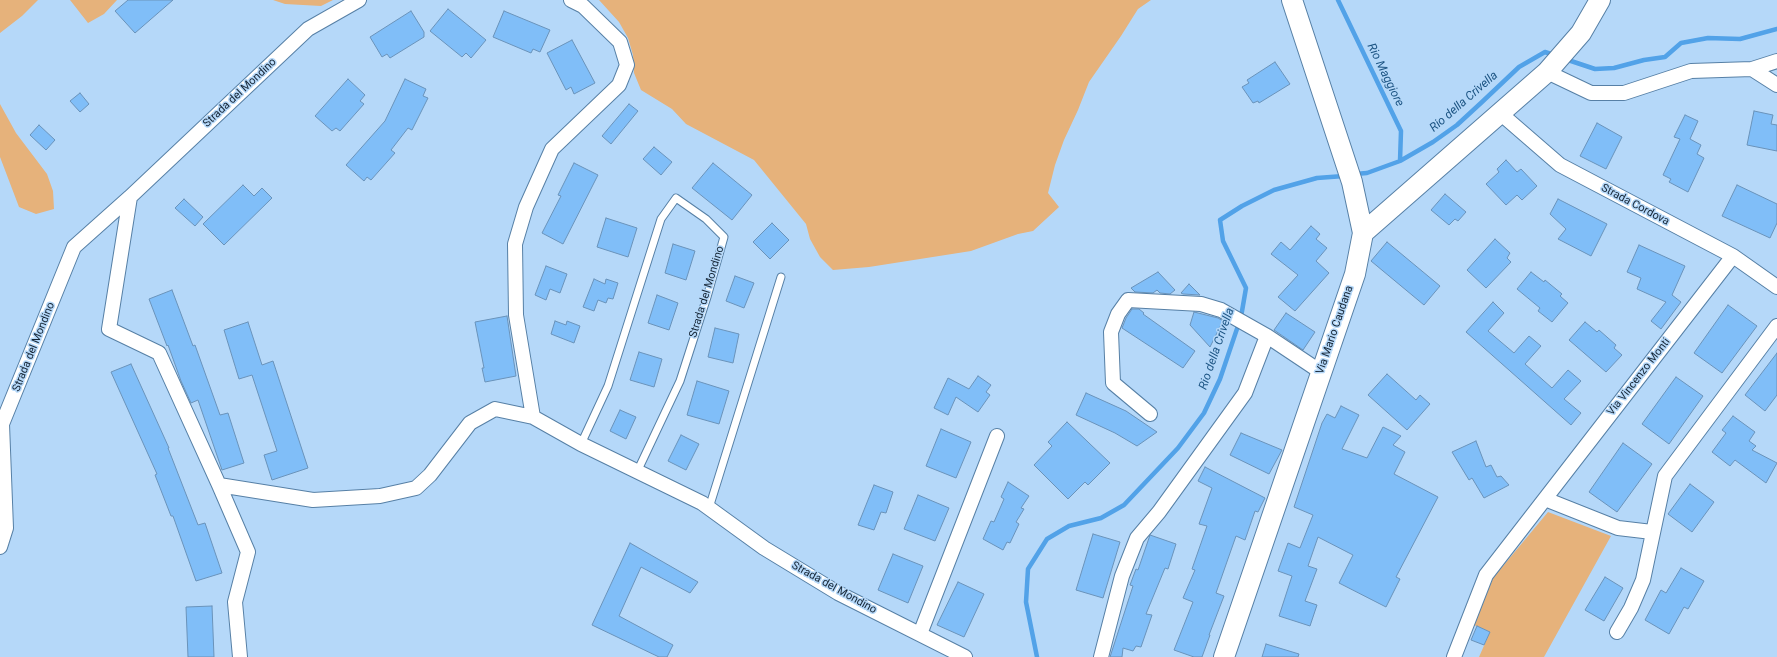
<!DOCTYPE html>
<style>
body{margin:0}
canvas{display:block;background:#b5d8f9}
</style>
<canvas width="1777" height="657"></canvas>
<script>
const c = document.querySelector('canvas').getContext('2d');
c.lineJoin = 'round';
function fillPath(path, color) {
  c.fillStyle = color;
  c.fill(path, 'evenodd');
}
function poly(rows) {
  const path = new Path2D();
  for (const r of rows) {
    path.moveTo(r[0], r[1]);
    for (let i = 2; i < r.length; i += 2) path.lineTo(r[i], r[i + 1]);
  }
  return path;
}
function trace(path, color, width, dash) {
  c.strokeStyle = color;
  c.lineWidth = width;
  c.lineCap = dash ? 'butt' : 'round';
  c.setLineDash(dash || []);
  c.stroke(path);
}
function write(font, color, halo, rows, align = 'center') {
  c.font = font + ' Roboto,sans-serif';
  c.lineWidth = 3;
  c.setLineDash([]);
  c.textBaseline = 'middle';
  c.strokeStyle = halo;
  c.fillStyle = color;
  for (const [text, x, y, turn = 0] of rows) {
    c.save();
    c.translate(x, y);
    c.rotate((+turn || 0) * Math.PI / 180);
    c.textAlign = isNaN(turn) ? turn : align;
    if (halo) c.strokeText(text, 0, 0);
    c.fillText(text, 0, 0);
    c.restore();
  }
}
fillPath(poly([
 [0,0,38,0,22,16,0,33],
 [70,0,117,0,104,14,88,23],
 [273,0,333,0,321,6,285,4],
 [599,0,1151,0,1138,9,1121,36,1089,82,1078,110,1064,140,1055,165,1048,193,1059,207,1033,231,1018,234,971,251,869,267,833,270,820,257,810,239,806,224,754,160,686,124,672,109,641,90,634,73,633,55,628,38,619,22],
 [0,104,16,133,47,174,53,191,54,209,36,214,19,207,0,157],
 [1548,512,1611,536,1544,657,1479,657,1490,632,1474,625,1493,578]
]), '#e6b27b');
trace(poly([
 [1338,0,1401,131,1400,161],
 [1565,59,1595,69,1614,68,1644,60,1665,57,1681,43,1708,38,1740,39,1777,29],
 [1355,174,1367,173,1400,161,1433,142,1457,125,1482,102,1519,67,1545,52,1554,55],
 [1037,657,1026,602,1028,569,1047,539,1069,526,1101,518,1124,505,1178,448,1204,413,1220,379,1241,317,1246,288,1223,241,1220,220,1242,206,1274,190,1317,178,1344,176]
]), '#52a2e8', 4.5);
const building = poly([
 [128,0,173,0,135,33,115,11,128,0],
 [448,9,486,40,471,58,466,53,462,57,430,31,448,9],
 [411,11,424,32,424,37,390,58,387,54,382,57,370,37,411,11],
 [504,11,550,30,540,52,533,49,531,53,493,37,504,11],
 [572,40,595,83,574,94,571,87,566,90,547,53,572,40],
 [1275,62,1290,84,1259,103,1258,101,1253,103,1242,87,1249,83,1247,80,1275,62],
 [348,79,365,95,360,101,364,104,340,131,336,128,332,131,315,116,348,79],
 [405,79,426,89,423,96,428,98,412,130,408,128,391,150,395,153,371,180,367,177,364,181,346,165,385,121,405,79],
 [80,93,89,104,80,112,70,101,80,93],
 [629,104,638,111,611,144,602,136,629,104],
 [1754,111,1773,115,1771,124,1777,125,1777,151,1747,145,1754,111],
 [1685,115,1698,121,1690,139,1701,145,1697,154,1704,158,1688,192,1669,182,1671,179,1663,175,1680,139,1674,137,1685,115],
 [1597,123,1622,137,1606,169,1580,156,1597,123],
 [39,125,55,140,46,150,30,135,39,125],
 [654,147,672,162,661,175,643,159,654,147],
 [1506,160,1517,172,1521,169,1537,186,1522,200,1517,195,1506,205,1486,184,1499,172,1497,169,1506,160],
 [574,163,598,175,563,244,542,233,561,196,558,195,574,163],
 [713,163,752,195,732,220,692,188,713,163],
 [243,185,254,196,262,188,272,198,224,245,203,224,243,185],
 [1737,185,1777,204,1777,223,1770,238,1722,216,1737,185],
 [1445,194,1466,212,1458,221,1455,219,1449,225,1431,210,1445,194],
 [184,199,203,217,195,226,175,208,184,199],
 [1558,199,1607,224,1591,256,1558,239,1566,229,1550,214,1558,199],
 [606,218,637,228,628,257,597,247,606,218],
 [772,223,789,240,770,259,753,242,772,223],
 [1311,226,1320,234,1316,239,1327,248,1316,261,1329,273,1295,311,1278,297,1298,275,1271,254,1281,242,1290,250,1311,226],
 [1495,239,1510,253,1507,258,1511,262,1486,288,1467,270,1495,239],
 [1387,242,1440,286,1424,305,1371,261,1387,242],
 [673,244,695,251,686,280,665,273,673,244],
 [1639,245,1685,266,1672,295,1681,302,1661,329,1651,321,1666,302,1637,289,1641,278,1627,272,1639,245],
 [546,266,567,274,560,293,550,289,546,300,535,295,546,266],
 [1158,272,1175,290,1170,294,1160,293,1157,290,1153,293,1135,292,1131,288,1158,272],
 [1531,272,1544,282,1545,280,1562,294,1560,296,1568,303,1552,322,1538,311,1540,308,1517,289,1531,272],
 [735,276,754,283,744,308,726,301,735,276],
 [594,279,605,284,606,279,618,283,613,299,608,298,606,303,598,300,594,311,583,307,594,279],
 [1189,284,1200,295,1183,294,1181,293,1189,284],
 [172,290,193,346,195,345,220,415,228,413,244,463,222,470,198,400,191,403,181,381,168,345,167,346,149,299,172,290],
 [657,295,678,303,669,330,648,323,657,295],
 [1493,302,1504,313,1488,331,1514,353,1529,336,1541,346,1525,364,1552,388,1568,370,1581,381,1564,399,1581,413,1571,425,1466,332,1493,302],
 [1728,305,1757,326,1722,373,1694,353,1728,305],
 [1132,309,1139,309,1144,313,1143,314,1195,351,1183,368,1122,328,1126,318,1132,309],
 [1194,312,1218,318,1223,321,1210,347,1190,325,1194,312],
 [1286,313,1315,332,1303,350,1274,330,1286,313],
 [507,316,516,376,485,382,482,368,484,368,475,322,507,316],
 [555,321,566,325,567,321,580,326,574,343,551,334,555,321],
 [248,322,262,365,273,361,308,468,272,480,264,455,277,451,252,375,239,379,224,330,248,322],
 [1585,322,1597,332,1599,330,1616,345,1614,348,1622,355,1606,372,1569,340,1585,322],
 [715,328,739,334,733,363,708,357,715,328],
 [639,352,662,359,654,387,630,380,639,352],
 [1777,353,1777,395,1765,411,1745,395,1777,353],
 [131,364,169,448,168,448,198,525,205,523,222,573,196,581,173,516,171,516,155,475,157,474,111,372,131,364],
 [1387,374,1416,400,1420,395,1430,404,1407,430,1368,395,1387,374],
 [978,376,991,385,986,392,990,395,978,412,956,397,948,415,934,408,948,378,969,389,978,376],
 [1676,377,1703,396,1669,444,1642,424,1676,377],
 [697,381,729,391,719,424,687,415,697,381],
 [1086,393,1126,411,1157,432,1137,446,1115,433,1076,415,1086,393],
 [1341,406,1359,415,1342,449,1367,458,1383,427,1401,436,1393,445,1405,452,1394,474,1438,497,1396,577,1400,579,1386,607,1339,583,1353,555,1318,537,1308,566,1317,569,1305,601,1317,605,1310,626,1279,616,1292,576,1278,571,1288,543,1300,548,1313,515,1294,507,1322,423,1327,414,1335,418,1341,406],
 [620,410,636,417,626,439,610,431,620,410],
 [1733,416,1755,432,1749,441,1756,446,1752,450,1777,463,1766,483,1735,460,1730,466,1712,452,1726,433,1722,430,1733,416],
 [1067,422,1110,463,1088,485,1085,482,1068,499,1034,465,1052,446,1048,442,1067,422],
 [941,429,971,442,956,478,926,466,941,429],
 [1241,433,1282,450,1269,474,1230,455,1241,433],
 [681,435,699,444,686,470,668,461,681,435],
 [1476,441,1486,467,1491,465,1497,477,1501,476,1509,485,1484,498,1472,478,1469,480,1452,452,1476,441],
 [1623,443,1652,464,1617,512,1589,492,1623,443],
 [1205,467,1265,498,1258,512,1255,511,1245,540,1236,536,1216,593,1224,596,1209,635,1210,635,1202,657,1194,657,1174,650,1193,602,1183,598,1195,570,1192,569,1207,526,1199,524,1212,488,1198,481,1205,467],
 [1008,482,1029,496,1021,508,1024,509,1016,522,1019,524,1010,543,1007,542,1003,550,983,539,991,521,994,522,1004,499,1001,497,1008,482],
 [1690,484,1714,502,1692,532,1668,514,1690,484],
 [874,485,893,492,886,513,881,512,874,530,858,525,874,485],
 [918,495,949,508,935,541,904,529,918,495],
 [1093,534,1120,542,1103,598,1076,590,1093,534],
 [1150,535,1176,544,1168,569,1165,568,1146,614,1152,615,1141,647,1136,646,1133,651,1123,648,1122,657,1110,657,1133,586,1130,585,1136,569,1138,570,1150,535],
 [630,543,698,582,690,593,641,567,619,616,673,645,667,657,659,657,592,625,630,543],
 [893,554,923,566,908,603,878,590,893,554],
 [1681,568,1704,581,1688,609,1684,607,1669,634,1645,620,1661,590,1666,593,1681,568],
 [1605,577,1623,588,1604,621,1585,610,1605,577],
 [958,582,984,594,964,637,937,625,958,582],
 [212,606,214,657,188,657,186,607,212,606],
 [1477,626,1490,632,1484,645,1471,640,1477,626],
 [1266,644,1299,654,1298,657,1262,657,1266,644]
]);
fillPath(building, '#80bef8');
trace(building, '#6a93ba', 1);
const lane = poly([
 [581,444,608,386,661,219,676,198,706,219,724,237,707,297,680,381,637,472],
 [709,508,781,277]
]);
const street = poly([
 [571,0,583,6,620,42,627,65,619,85,552,149,526,207,515,244,516,315,533,417,581,444,702,503,764,548,838,593,965,657],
 [1752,69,1777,85],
 [1547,72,1591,93,1624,93,1691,71,1752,69,1777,61],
 [1500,113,1560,165,1733,256,1777,287],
 [1150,414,1113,383,1111,332,1118,314,1128,300,1201,304,1221,310,1267,336],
 [219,485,313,500,380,496,416,488,430,475,470,423,495,409,533,417],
 [1545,499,1618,528,1652,532],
 [0,547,6,528,2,424,74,247,130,197],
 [1617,632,1631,608,1643,580,1665,476,1777,326],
 [920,634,997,436],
 [240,657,235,602,248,552,219,485,159,353,109,329,130,197,308,29,359,0],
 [1101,657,1122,576,1137,538,1159,512,1245,393,1267,336,1321,372],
 [1454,657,1486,575,1733,256]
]);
const secondary = poly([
 [1363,233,1547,72,1581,33,1600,0],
 [1224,657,1355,274,1363,233,1352,182,1292,0]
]);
trace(lane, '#5780a6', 9);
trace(street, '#5780a6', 16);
trace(secondary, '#5780a6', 22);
trace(lane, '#fff', 7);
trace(street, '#fff', 14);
trace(secondary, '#fff', 20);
write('11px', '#142434', '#b5d8f9', [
 ["Strada del Mondino",240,93,-43],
 ["Strada Cordova",1635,205,28],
 ["Strada del Mondino",707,292,-73],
 ["Via Mario Caudana",1335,330,-71],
 ["Strada del Mondino",34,347,-68],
 ["Via Vincenzo Monti",1639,377,-52],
 ["Strada del Mondino",834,588,29]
]);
write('italic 12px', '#1c5483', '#b5d8f9', [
 ["Rio Maggiore",1385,75,64],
 ["Rio della Crivella",1464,102,-41],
 ["Rio della Crivella",1217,349,-71]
]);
</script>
